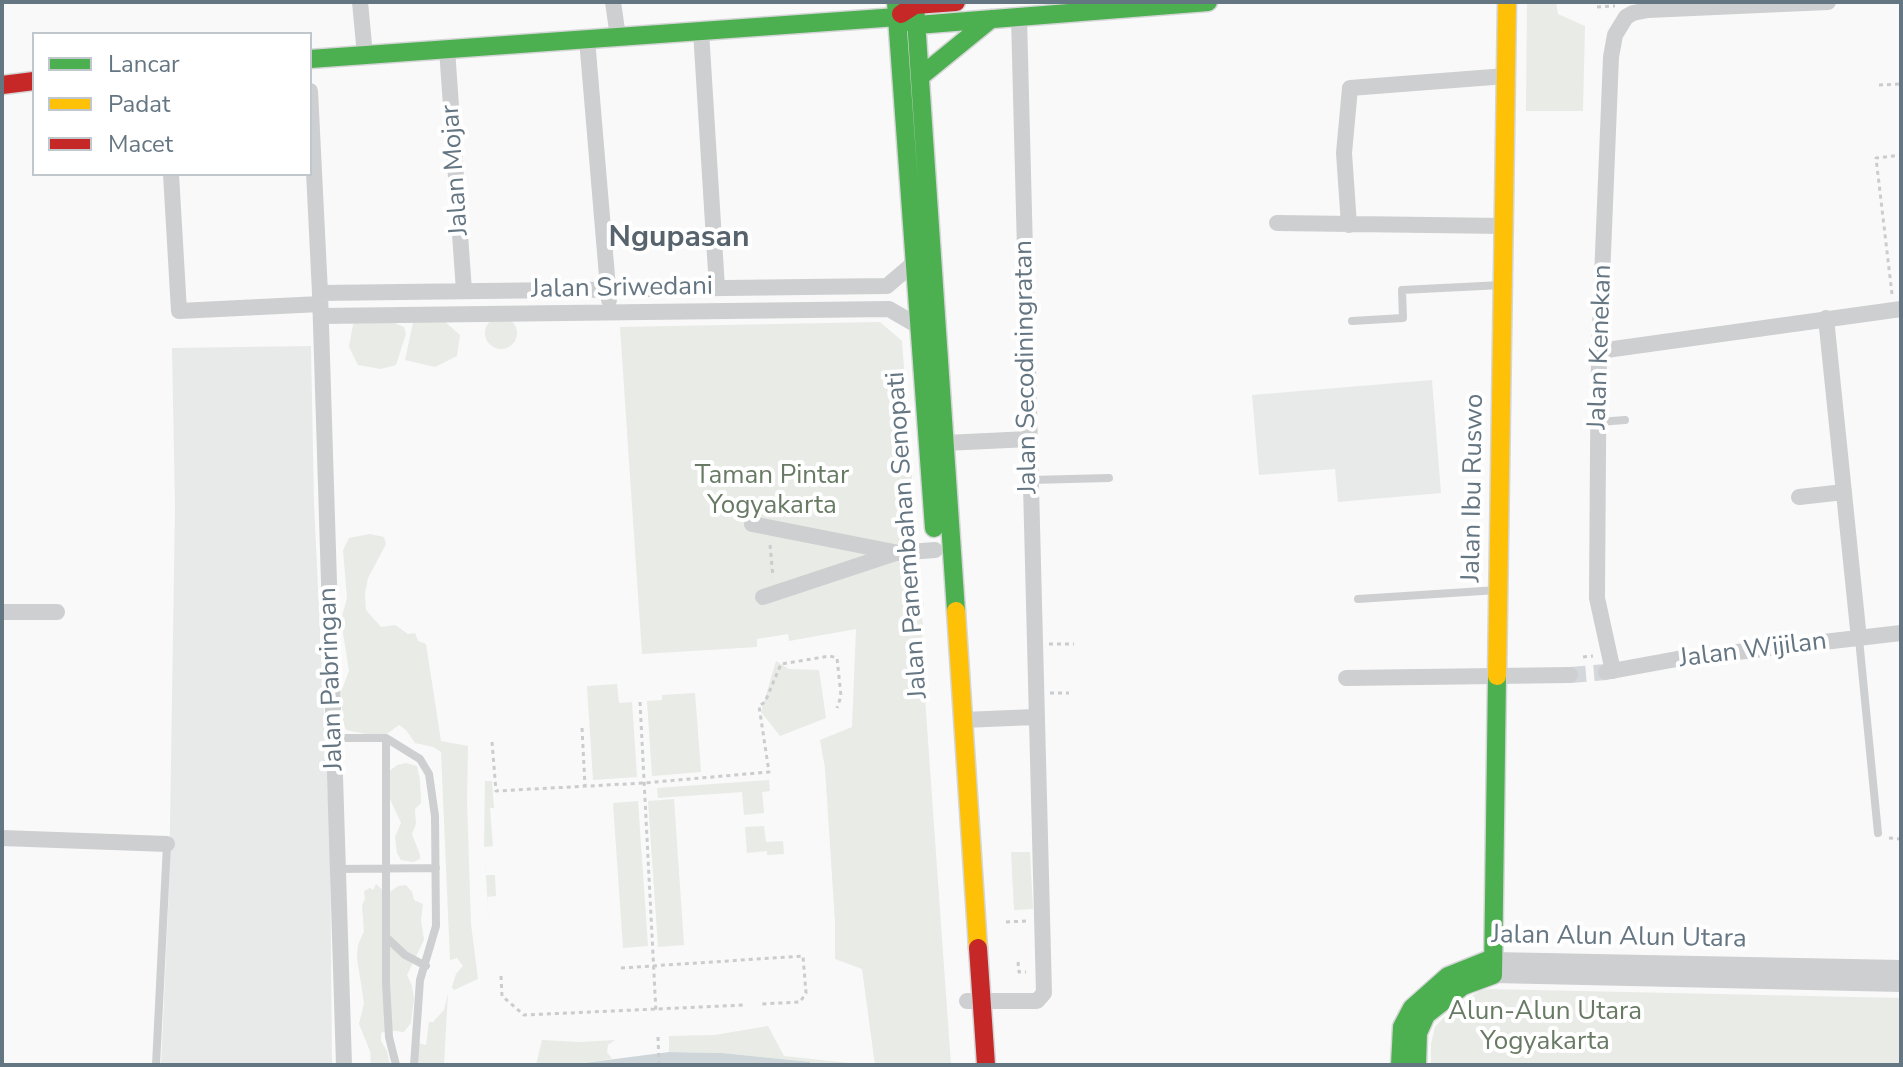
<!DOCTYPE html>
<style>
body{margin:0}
#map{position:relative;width:1903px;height:1067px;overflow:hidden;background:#f9f9f9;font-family:"Nunito Sans",sans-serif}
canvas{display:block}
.frame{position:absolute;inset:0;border:4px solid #657683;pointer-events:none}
.legend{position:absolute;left:32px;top:32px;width:280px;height:144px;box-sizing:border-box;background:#fff;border:2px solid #c1c8cd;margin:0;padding:10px 14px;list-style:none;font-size:24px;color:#657683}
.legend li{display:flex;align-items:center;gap:16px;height:40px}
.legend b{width:40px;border:2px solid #c1c8cd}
</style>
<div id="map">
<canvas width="1903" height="1067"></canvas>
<div class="frame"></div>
<ul class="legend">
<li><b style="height:10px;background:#4caf50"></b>Lancar</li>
<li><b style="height:10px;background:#ffc107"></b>Padat</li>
<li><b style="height:10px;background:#c62828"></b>Macet</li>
</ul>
</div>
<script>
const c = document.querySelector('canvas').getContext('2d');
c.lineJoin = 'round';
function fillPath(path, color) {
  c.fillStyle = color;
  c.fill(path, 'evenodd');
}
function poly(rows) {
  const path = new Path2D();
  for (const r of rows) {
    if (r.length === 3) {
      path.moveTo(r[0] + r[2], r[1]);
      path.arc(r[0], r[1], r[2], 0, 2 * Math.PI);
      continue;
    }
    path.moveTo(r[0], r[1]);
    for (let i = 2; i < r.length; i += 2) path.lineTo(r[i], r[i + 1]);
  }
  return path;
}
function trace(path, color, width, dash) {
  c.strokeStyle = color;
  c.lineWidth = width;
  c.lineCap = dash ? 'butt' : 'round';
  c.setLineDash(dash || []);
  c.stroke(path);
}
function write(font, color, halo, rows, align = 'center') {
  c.font = font + ' "Nunito Sans",sans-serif';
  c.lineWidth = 8;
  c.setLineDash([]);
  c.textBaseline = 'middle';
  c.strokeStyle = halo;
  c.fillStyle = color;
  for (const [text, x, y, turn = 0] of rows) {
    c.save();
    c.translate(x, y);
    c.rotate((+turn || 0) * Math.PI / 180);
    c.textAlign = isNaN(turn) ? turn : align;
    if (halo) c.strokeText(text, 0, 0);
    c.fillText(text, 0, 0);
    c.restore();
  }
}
fillPath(poly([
 [311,346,314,504,330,838,332,1065,161,1065,169,889,175,507,172,348],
 [1432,380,1441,493,1338,502,1335,469,1259,475,1252,395]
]), '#e8e9e9');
fillPath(poly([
 [1527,2,1556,2,1558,14,1585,26,1583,111,1526,111],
 [415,313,442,319,460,335,457,356,435,367,405,360],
 [501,333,16],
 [354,319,385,319,404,327,406,334,396,365,381,369,358,365,349,347],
 [880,322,902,341,920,587,924,606,921,613,924,629,921,642,951,1065,875,1065,862,969,835,959,835,922,825,768,820,740,852,727,856,629,789,641,788,634,757,639,757,647,642,654,620,327],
 [370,534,384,537,386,544,368,578,365,594,366,610,381,627,395,625,408,634,415,633,418,641,426,644,441,741,468,746,467,802,471,924,478,979,454,990,452,987,456,974,463,966,457,958,450,960,441,752,433,747,415,743,406,730,399,725,384,736,375,736,346,730,343,722,341,692,349,671,341,620,347,598,343,550,349,538],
 [776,661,789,669,819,670,826,718,780,736,761,712],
 [617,684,619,703,632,702,637,777,593,780,587,686],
 [695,693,701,772,652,776,647,701,662,700,662,695],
 [406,763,417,766,420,780,421,803,415,809,416,824,412,834,420,855,420,859,413,862,401,860,397,853,395,837,401,823,390,799,388,772,397,765],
 [769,780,770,791,762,792,764,813,744,815,742,792,658,798,657,788],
 [485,781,492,781,494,808,490,808,493,846,484,847,486,875,495,875,496,896,487,897,489,923,484,847],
 [674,799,684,945,658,947,648,801],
 [638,801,648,946,623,948,613,803],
 [764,826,766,842,783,841,784,854,767,855,767,851,747,853,745,827],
 [1011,852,1030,852,1033,909,1014,910],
 [376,884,387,894,398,886,406,885,412,892,414,900,423,904,421,920,424,940,407,975,412,986,414,998,411,1023,404,1032,388,1030,381,1033,381,1041,387,1051,390,1065,371,1065,370,1051,359,1024,364,1003,357,958,358,945,364,931,362,906,365,898,364,891,370,888,373,890],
 [1488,989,1901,998,1901,1065,1431,1065,1431,1044,1435,1027,1448,1013,1479,991],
 [448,993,444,1065,417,1065,418,1043,426,1045,429,1022,433,1022,444,1010],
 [768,1026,784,1056,868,1065,809,1065,809,1062,722,1053,669,1052,669,1036,715,1035],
 [542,1040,580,1042,615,1040,608,1045,607,1052,612,1059,569,1065,536,1065]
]), '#e8ebe6');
fillPath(poly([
 [669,1052,722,1053,810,1062,809,1065,569,1065]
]), '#ced6d9');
trace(poly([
 [1570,675,1606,672]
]), '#d4d8dc', 16, [16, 8]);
const fast = poly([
 [915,5,956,611],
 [897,17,934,528],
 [904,20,917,25,1208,2],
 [310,59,897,17,896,2],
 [921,76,991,19],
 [1400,1065,1402,1027,1412,1008,1448,976,1488,960],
 [1417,1065,1418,1033,1426,1015,1463,986,1493,975,1497,676]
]);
const slow = poly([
 [956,611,978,948],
 [1497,676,1507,2]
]);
const jam = poly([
 [901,14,915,5,956,2],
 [2,85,34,81],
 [978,948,986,1065]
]);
trace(fast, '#d5d6d7', 21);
trace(slow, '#d5d6d7', 21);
trace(jam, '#d5d6d7', 21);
trace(poly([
 [1597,7,1615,6],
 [1879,85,1901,84],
 [1892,294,1876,158,1901,155],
 [770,545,773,577],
 [1049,644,1074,644],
 [1583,657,1593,656],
 [915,693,929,692],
 [1050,693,1069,693],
 [640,702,656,1013],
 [582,728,585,786],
 [492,742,496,791,644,783,769,772,759,706,765,702,781,664,830,656,837,658,841,696,837,708],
 [1889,838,1901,839],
 [1006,922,1027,921],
 [1018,962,1019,972,1026,972],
 [621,968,803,956,806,993,800,1002,760,1004],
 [501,976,502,996,524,1015,745,1005],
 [658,1037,659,1065]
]), '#cbcccd', 3, [4, 4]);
trace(poly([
 [1352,321,1403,318,1402,290,1502,285],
 [1599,422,1625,420],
 [1031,480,1109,478],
 [1358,599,1498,590],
 [1859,639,1878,833],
 [335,738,386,738,420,759,429,774,435,816,436,926,420,980,414,1065],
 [386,738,386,983,389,1037,396,1065],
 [339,869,436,868],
 [387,938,405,955,426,966],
 [156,1065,167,844]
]), '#cecfd0', 8);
trace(poly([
 [360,2,365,55],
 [613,2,618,37],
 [701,31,717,288],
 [587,39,609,300],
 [447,49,464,291],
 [310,91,320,293,344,1065],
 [171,174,179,311,320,304],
 [1277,223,1504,226],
 [1349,225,1344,153,1350,88,1506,76],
 [320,293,887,286,915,262],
 [321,316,889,309,920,327],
 [1826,318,1859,639],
 [1599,351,1901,309],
 [945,443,1029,439],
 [1799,497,1844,492],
 [752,524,894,552],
 [763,597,896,553,935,550],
 [2,612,57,612],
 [1613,671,1597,598,1598,452,1599,351,1611,57,1615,35,1626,17,1633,13,1648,10,1828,2],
 [1606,672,1677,659,1901,633],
 [1346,678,1570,675],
 [963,720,1035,717],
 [2,838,167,844],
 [1493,960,1901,968],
 [1493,975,1901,984],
 [967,1001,1037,1001,1044,993,1019,17]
]), '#cecfd0', 16);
trace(fast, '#4caf50', 18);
trace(slow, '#ffc107', 18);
trace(jam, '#c62828', 18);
write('26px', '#657683', '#fff', [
 ["Jalan Mojar",456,170,-94],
 ["Jalan Sriwedani",622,289,-1],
 ["Jalan Kenekan",1601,347,-88],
 ["Jalan Secodiningratan",1027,367,-91],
 ["Jalan Ibu Ruswo",1474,488,-89],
 ["Jalan Panembahan Senopati",908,535,-94],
 ["Jalan Wijilan",1753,651,-7],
 ["Jalan Pabringan",332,679,-92],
 ["Jalan Alun Alun Utara",1619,938,1]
]);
write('26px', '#687a64', '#fff', [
 ["Taman Pintar",772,477],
 ["Yogyakarta",772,507],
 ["Alun-Alun Utara",1545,1013],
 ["Yogyakarta",1545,1043]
]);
write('bold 30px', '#57646e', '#fff', [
 ["Ngupasan",679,239]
]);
</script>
